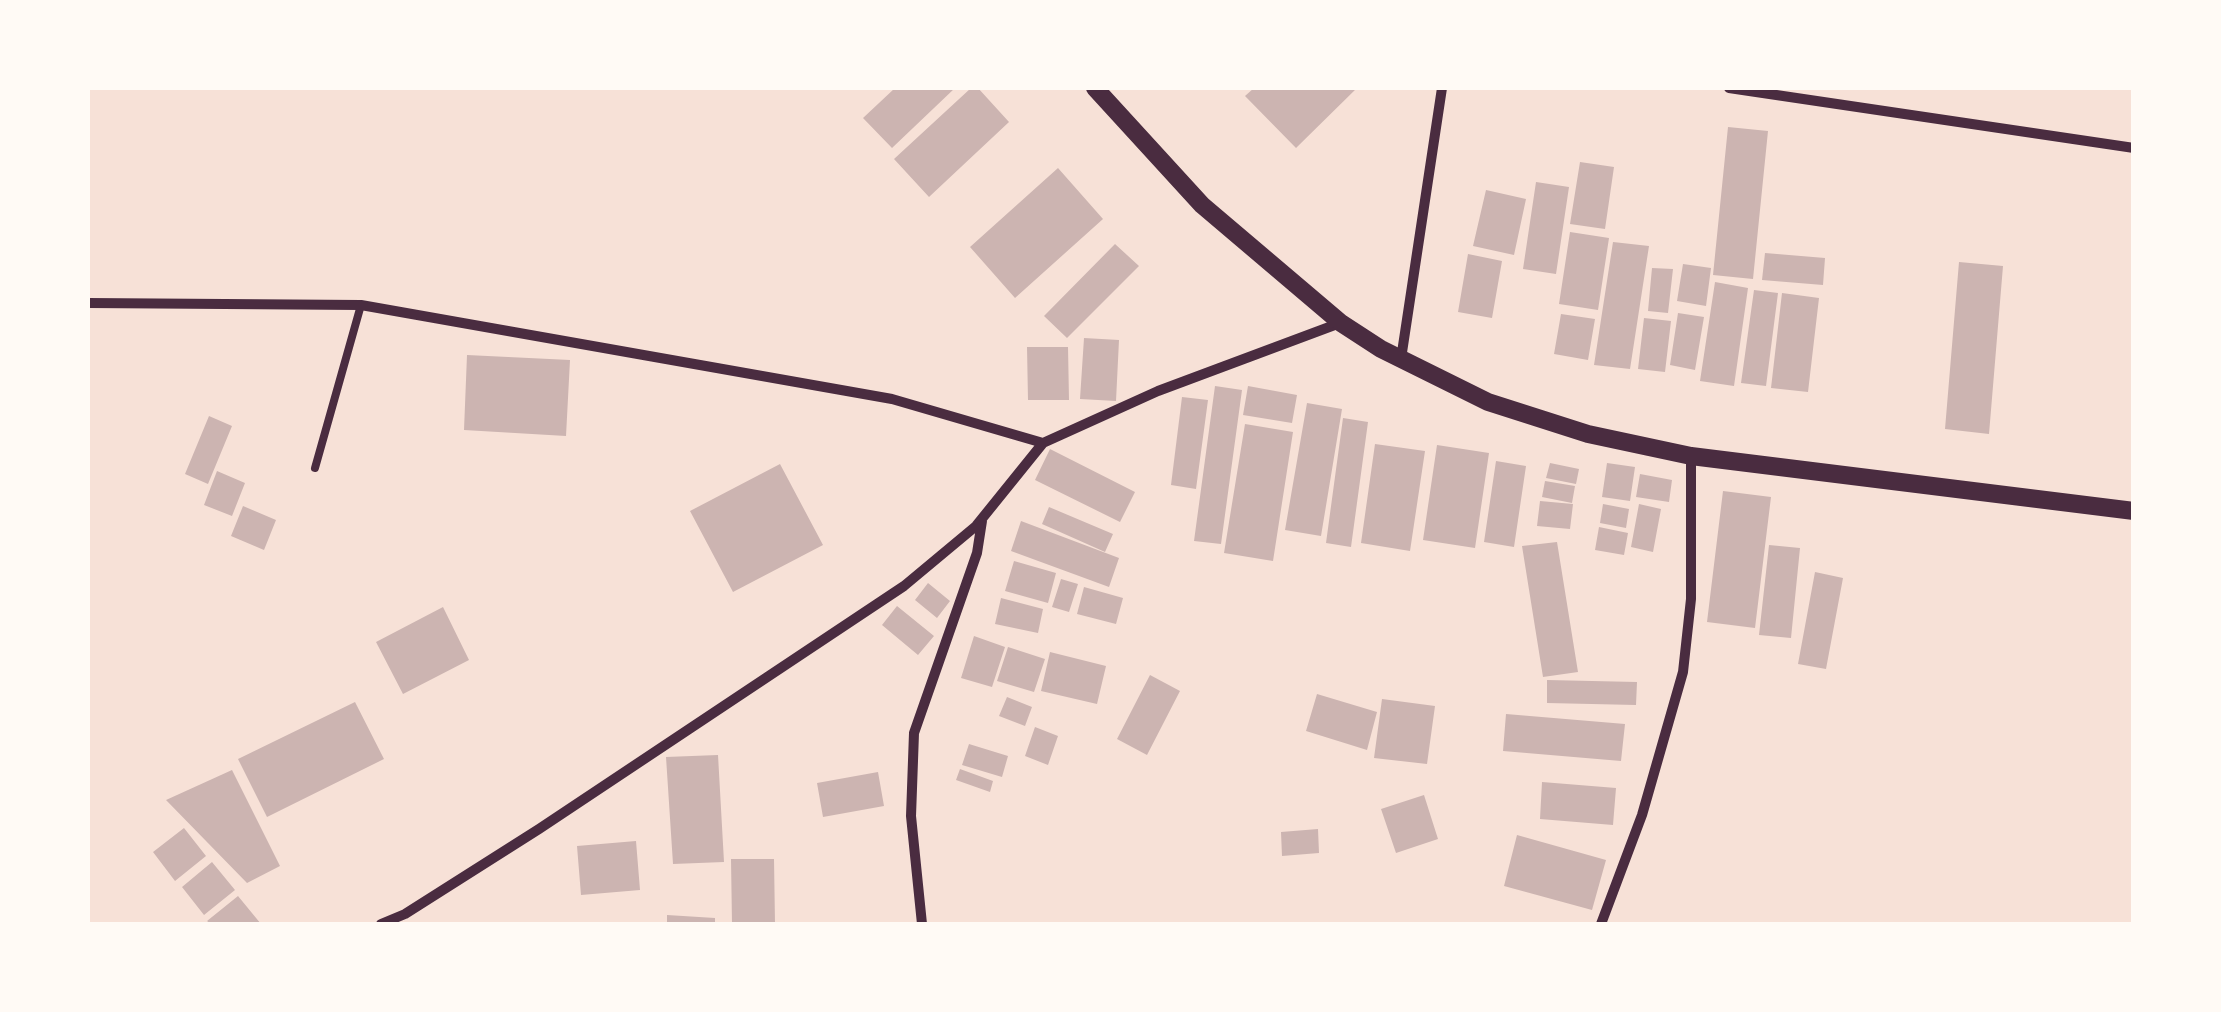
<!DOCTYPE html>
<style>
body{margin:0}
#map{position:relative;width:2221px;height:1012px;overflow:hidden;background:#f7e1d7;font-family:"PT Sans",sans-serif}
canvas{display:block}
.frame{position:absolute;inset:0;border:90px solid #fffaf5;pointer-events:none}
</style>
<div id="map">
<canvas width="2221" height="1012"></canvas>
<div class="frame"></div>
</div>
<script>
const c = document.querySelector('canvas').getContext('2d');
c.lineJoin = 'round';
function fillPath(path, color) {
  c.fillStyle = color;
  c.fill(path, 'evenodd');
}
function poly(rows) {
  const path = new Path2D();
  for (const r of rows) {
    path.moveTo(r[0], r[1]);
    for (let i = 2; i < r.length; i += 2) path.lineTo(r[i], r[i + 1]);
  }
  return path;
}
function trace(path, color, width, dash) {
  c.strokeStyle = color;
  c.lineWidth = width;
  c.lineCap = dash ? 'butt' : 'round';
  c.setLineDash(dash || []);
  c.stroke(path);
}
fillPath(poly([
 [895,88,955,88,892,148,863,118],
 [971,88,978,88,1009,122,929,197,894,159],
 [1254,88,1357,88,1296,148,1245,96],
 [1728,127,1768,131,1753,279,1713,275],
 [1580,162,1614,167,1605,229,1570,224],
 [1058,168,1103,219,1015,298,970,247],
 [1536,182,1569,187,1556,274,1523,269],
 [1486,190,1526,199,1514,255,1473,246],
 [1570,232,1609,238,1598,310,1559,304],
 [1613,242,1649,246,1630,369,1594,365],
 [1115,244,1139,266,1067,338,1044,316],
 [1765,253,1825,258,1823,285,1762,280],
 [1468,254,1502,261,1492,318,1458,312],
 [1959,262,2003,266,1989,434,1945,429],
 [1683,264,1711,268,1706,306,1677,301],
 [1652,268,1673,269,1668,313,1648,311],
 [1715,282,1748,288,1734,386,1700,381],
 [1754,290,1778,293,1766,386,1741,383],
 [1782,293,1819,298,1808,392,1771,388],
 [1678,313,1704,317,1695,370,1670,365],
 [1561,314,1595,319,1588,360,1554,354],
 [1644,318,1671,321,1665,372,1638,369],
 [1084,338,1119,340,1116,401,1080,399],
 [1027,347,1068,347,1069,400,1028,400],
 [467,355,570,360,566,436,464,430],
 [1215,386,1242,390,1221,544,1194,541],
 [1248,386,1297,395,1292,423,1243,415],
 [1182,397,1208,400,1196,489,1171,485],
 [1307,403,1342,409,1321,536,1285,530],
 [209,416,232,426,208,484,185,474],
 [1343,418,1368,422,1351,547,1326,543],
 [1245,424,1293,432,1273,561,1224,553],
 [1375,444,1425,451,1410,551,1361,543],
 [1437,445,1489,453,1475,548,1423,540],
 [1050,449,1135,492,1120,522,1035,480],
 [1496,461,1526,466,1514,547,1484,542],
 [1550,463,1579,469,1576,484,1546,478],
 [1607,463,1635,467,1630,501,1602,497],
 [780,464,823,545,733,592,690,511],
 [217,471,245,483,232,516,204,505],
 [1640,474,1672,480,1669,502,1636,497],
 [1545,481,1575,486,1572,503,1542,497],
 [1723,491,1771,497,1755,628,1707,622],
 [1540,501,1573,504,1570,529,1537,526],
 [1603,504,1629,509,1626,528,1600,523],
 [1639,504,1661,509,1653,552,1631,547],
 [243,506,276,520,264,550,231,536],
 [1049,507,1113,534,1105,552,1042,524],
 [1021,521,1119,558,1109,587,1011,551],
 [1599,527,1628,533,1624,555,1595,550],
 [1557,542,1578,672,1543,677,1522,546],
 [1769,545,1800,548,1791,638,1759,635],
 [1014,561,1056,573,1048,603,1005,591],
 [1815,572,1843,578,1826,669,1798,664],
 [1061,579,1078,584,1069,612,1052,607],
 [928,583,950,601,937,618,915,600],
 [1084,587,1123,598,1116,624,1077,614],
 [1001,598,1043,609,1038,633,995,624],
 [897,606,934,636,918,655,882,625],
 [443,607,469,660,403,694,376,642],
 [974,636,1005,647,992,687,961,678],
 [1008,647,1045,659,1034,692,997,681],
 [1050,652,1106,666,1097,704,1041,691],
 [1150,675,1180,691,1147,755,1117,739],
 [1547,680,1637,682,1636,705,1547,703],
 [1317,694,1377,712,1367,750,1306,731],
 [1007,697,1032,707,1025,726,999,716],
 [1382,699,1435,706,1427,764,1374,758],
 [355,702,384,759,267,817,238,759],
 [1506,714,1625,724,1621,761,1503,751],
 [1035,727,1058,736,1048,765,1025,756],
 [969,744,1008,756,1002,777,962,765],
 [718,755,724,862,673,864,666,757],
 [960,769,993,781,990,792,956,780],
 [232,770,280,866,247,883,166,800],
 [878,772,884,806,823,817,817,783],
 [1542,782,1616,788,1613,825,1540,819],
 [1424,795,1438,839,1396,853,1381,809],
 [184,828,206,856,175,881,153,852],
 [1318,829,1319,853,1282,856,1281,832],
 [1517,835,1606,860,1592,910,1504,886],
 [636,841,640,890,581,895,577,846],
 [731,859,774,859,775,924,732,924],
 [212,862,235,890,204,915,182,887],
 [238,896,261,924,211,924,207,921],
 [667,915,715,918,715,924,667,924]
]), '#ccb4b1');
trace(poly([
 [315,468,361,305]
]), '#4a2c40', 8);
trace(poly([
 [1729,88,2134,148],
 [88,303,361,305,892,399,1043,443],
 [1401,359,1442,88],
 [381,924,405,914,539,829,904,586,976,526,1043,443,1158,391,1340,323],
 [922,924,911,816,914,733,977,553,982,521],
 [1601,924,1642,815,1683,672,1691,599,1691,456]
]), '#4a2c40', 10);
trace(poly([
 [1095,88,1202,205,1341,323,1381,349,1488,402,1588,434,1691,456,2134,511]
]), '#4a2c40', 18);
</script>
